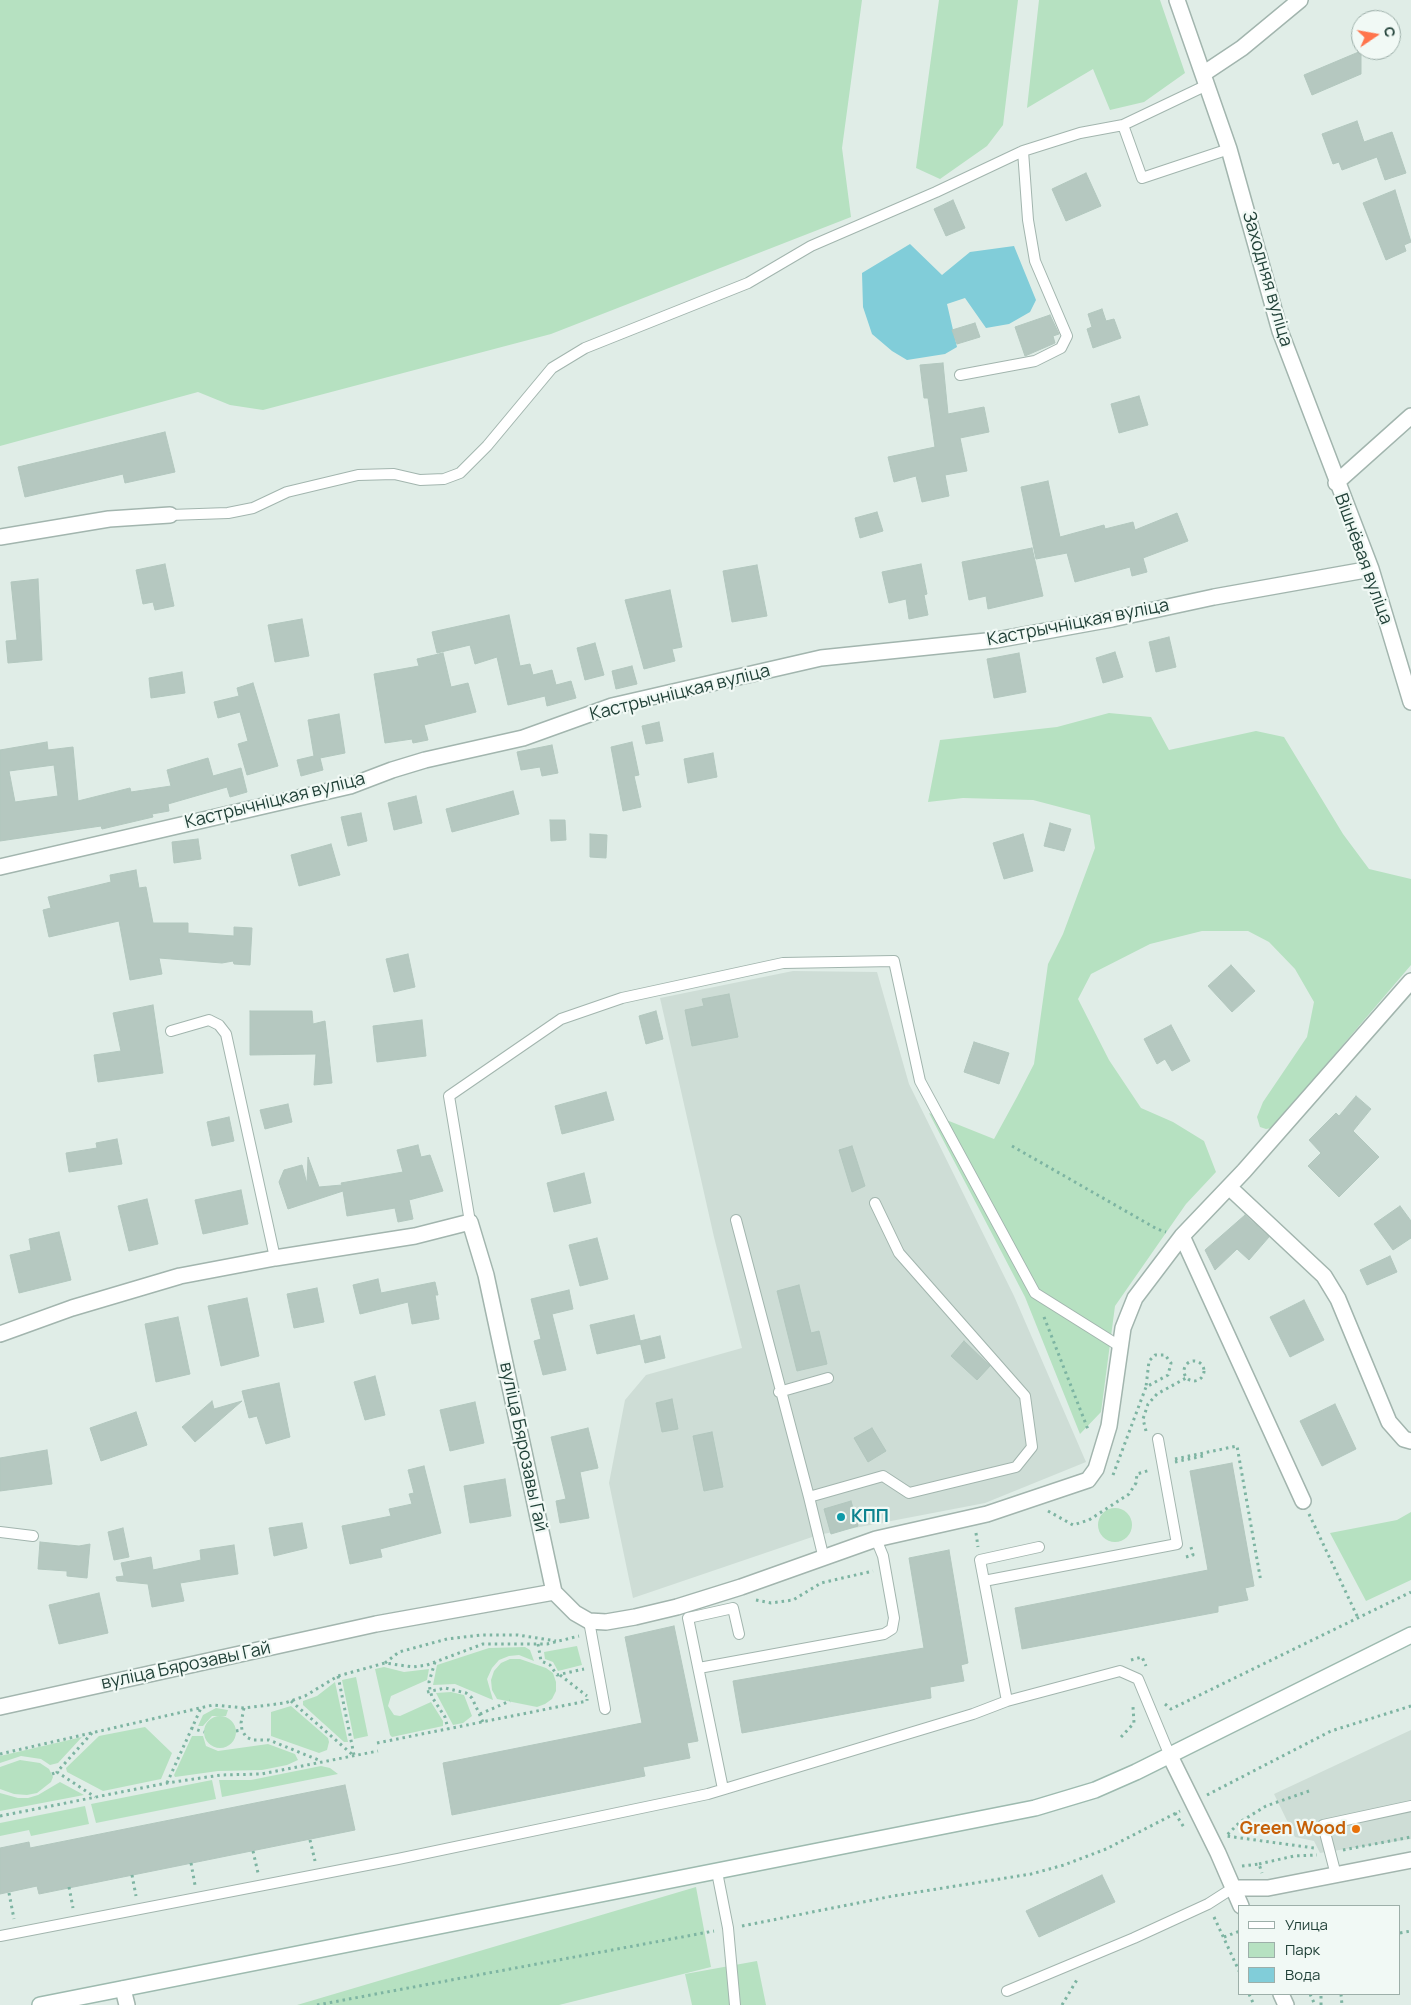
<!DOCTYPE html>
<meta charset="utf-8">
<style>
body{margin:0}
#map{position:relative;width:1411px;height:2005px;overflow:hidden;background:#e0ede7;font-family:Manrope,sans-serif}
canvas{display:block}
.legend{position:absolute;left:1238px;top:1905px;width:162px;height:90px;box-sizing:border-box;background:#f1f9f5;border:1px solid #9dafa9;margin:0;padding:6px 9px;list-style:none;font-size:15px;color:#1f3f36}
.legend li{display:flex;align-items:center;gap:10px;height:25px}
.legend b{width:25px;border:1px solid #9dafa9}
.north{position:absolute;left:1351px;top:10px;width:50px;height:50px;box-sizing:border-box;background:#f1f9f5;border:1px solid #9dafa9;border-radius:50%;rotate:78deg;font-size:14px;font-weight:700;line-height:20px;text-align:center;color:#1f3f36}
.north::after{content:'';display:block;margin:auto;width:18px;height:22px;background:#ff744c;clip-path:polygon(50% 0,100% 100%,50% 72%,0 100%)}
</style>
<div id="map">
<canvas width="1411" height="2005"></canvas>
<ul class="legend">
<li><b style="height:6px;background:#fff"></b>Улица</li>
<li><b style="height:14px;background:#b6e1c1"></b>Парк</li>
<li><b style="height:14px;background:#81cdd9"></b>Вода</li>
</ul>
<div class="north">С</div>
</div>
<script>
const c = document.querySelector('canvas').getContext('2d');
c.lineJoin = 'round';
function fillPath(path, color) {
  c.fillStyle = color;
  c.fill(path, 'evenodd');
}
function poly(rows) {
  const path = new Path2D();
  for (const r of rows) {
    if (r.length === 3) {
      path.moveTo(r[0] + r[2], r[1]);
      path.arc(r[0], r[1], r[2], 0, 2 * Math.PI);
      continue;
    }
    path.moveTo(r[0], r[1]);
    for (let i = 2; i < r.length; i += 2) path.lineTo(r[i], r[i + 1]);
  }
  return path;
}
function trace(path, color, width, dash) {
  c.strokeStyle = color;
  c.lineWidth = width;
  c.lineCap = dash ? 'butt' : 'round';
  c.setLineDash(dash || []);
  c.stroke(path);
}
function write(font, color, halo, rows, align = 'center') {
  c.font = font + ' Manrope,sans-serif';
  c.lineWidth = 4.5;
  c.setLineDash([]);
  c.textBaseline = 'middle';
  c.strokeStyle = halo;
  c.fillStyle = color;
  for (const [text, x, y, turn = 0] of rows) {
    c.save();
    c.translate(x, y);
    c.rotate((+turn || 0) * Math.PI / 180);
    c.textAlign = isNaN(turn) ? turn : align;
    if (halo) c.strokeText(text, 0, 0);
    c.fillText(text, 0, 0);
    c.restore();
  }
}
fillPath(poly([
 [793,971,877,972,909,1084,1014,1296,1086,1462,985,1503,818,1535,633,1598,609,1483,625,1400,646,1375,742,1348,714,1237,660,998],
 [1411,1730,1411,1839,1320,1853,1314,1841,1295,1837,1274,1794]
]), '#ceddd6');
fillPath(poly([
 [0,0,862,0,842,148,851,217,551,334,263,410,230,405,198,392,0,446],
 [939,0,1018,0,1003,125,987,146,940,179,916,168],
 [1039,0,1160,0,1185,73,1144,102,1110,110,1093,69,1027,108],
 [1109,713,1151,717,1169,750,1256,731,1284,737,1343,834,1369,869,1411,879,1411,965,1272,1128,1266,1129,1260,1127,1257,1117,1263,1102,1307,1037,1314,1002,1295,969,1269,942,1248,931,1202,931,1150,944,1091,974,1078,999,1109,1060,1141,1108,1173,1122,1204,1141,1216,1172,1186,1204,1115,1306,1101,1412,1080,1434,1025,1297,929,1113,994,1139,1017,1097,1034,1064,1048,964,1063,934,1095,848,1090,815,1033,800,963,798,928,802,940,740,1057,727],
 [1115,1525,17],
 [1411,1512,1411,1580,1366,1601,1330,1533,1397,1520],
 [577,1646,582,1665,558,1671,553,1662,545,1659,544,1652],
 [525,1647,530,1650,534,1661,519,1655,509,1656,499,1660,492,1668,487,1679,493,1700,455,1684,433,1685,437,1665,489,1648],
 [510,1659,520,1659,546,1668,553,1673,556,1682,556,1691,552,1699,545,1704,537,1707,497,1699,492,1690,491,1680,494,1671,501,1663],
 [384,1667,404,1672,429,1669,427,1680,391,1696,388,1706,394,1715,400,1716,431,1702,443,1721,443,1726,392,1737,390,1735,375,1669],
 [356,1677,368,1736,354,1739,342,1680],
 [335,1682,348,1742,344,1742,303,1705,303,1701,317,1696],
 [451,1692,464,1695,472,1716,463,1723,453,1725,436,1693],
 [291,1706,328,1738,329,1742,327,1750,319,1753,271,1736,271,1712],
 [216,1708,228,1710,226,1716,212,1716,203,1726,198,1726,203,1715],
 [220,1732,16],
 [145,1727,172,1753,161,1779,103,1791,67,1772,66,1768,99,1736],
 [192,1736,203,1736,206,1746,218,1751,268,1744,295,1754,298,1760,287,1765,262,1770,218,1771,175,1777,174,1775],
 [82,1737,58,1763,50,1765,41,1759,21,1756,0,1763,0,1756],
 [20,1760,40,1763,49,1769,53,1777,51,1782,37,1793,27,1795,14,1794,0,1789,0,1767],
 [321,1766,330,1768,338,1774,222,1797,219,1780,251,1780],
 [212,1780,216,1799,96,1823,91,1804],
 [60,1782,84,1795,0,1811,0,1793,18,1798,28,1798,38,1795],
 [85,1806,89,1824,31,1836,29,1830,0,1836,0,1823],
 [696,1887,711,1967,559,2005,297,2005],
 [757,1961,766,2005,692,2005,685,1974]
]), '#b6e1c1');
fillPath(poly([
 [910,244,942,275,970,252,1014,246,1036,300,1030,312,1009,324,986,328,965,298,947,304,957,347,945,354,907,360,892,351,872,334,863,307,862,273]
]), '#81cdd9');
const building = poly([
 [1361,51,1361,74,1312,95,1304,75,1361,51],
 [1357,121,1364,142,1392,132,1406,173,1385,180,1377,157,1342,170,1339,162,1333,164,1322,134,1357,121],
 [1086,173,1101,206,1066,221,1052,189,1086,173],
 [1395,190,1411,242,1404,245,1406,251,1386,260,1363,203,1395,190],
 [953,200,965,228,946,236,934,209,953,200],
 [1102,309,1106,321,1114,319,1121,338,1093,348,1087,329,1092,327,1088,314,1102,309],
 [1050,315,1059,334,1053,336,1055,343,1025,356,1015,327,1050,315],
 [975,323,980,337,957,344,952,330,975,323],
 [943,363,948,414,984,407,989,432,960,438,967,471,945,475,949,496,922,502,916,476,894,482,888,457,935,447,928,398,924,398,920,365,943,363],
 [1139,396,1148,425,1119,433,1111,404,1139,396],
 [165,432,175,472,125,483,123,474,25,497,18,467,165,432],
 [1048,481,1060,537,1104,525,1105,529,1133,522,1135,530,1177,513,1188,541,1143,558,1147,572,1132,576,1130,567,1075,582,1067,553,1036,559,1021,487,1048,481],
 [877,512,883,531,860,538,855,518,877,512],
 [1032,548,1043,596,988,609,986,596,969,600,962,562,1032,548],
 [165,564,174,606,155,610,153,602,143,604,136,570,165,564],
 [921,564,927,594,924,595,928,615,909,619,906,599,889,603,882,572,921,564],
 [757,565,767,616,732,622,723,571,757,565],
 [38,579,42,660,8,663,6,641,17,640,11,582,38,579],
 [670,590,682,647,672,649,675,661,644,669,625,600,670,590],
 [509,615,520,666,530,664,533,675,552,670,556,685,571,681,576,698,547,706,545,696,508,705,497,657,475,664,470,645,437,653,432,632,509,615],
 [302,619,309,656,275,662,268,625,302,619],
 [1169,637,1176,667,1156,672,1149,642,1169,637],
 [595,643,604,675,585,680,577,648,595,643],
 [1115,652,1123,677,1103,683,1096,658,1115,652],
 [443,653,451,687,468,683,476,712,424,725,428,740,413,743,412,739,385,743,374,674,419,666,417,659,443,653],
 [1019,653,1026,692,994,698,987,659,1019,653],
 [632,666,637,684,616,689,612,671,632,666],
 [182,672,185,693,151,698,149,678,182,672],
 [253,683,278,766,247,775,238,744,248,741,240,712,218,718,214,702,239,696,237,688,253,683],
 [339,714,345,753,320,758,323,770,301,776,297,760,314,756,308,720,339,714],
 [659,722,663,741,646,744,642,726,659,722],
 [47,742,48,750,73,747,78,801,130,788,131,792,171,786,167,770,208,758,213,776,241,768,247,792,230,797,227,787,168,804,169,811,152,814,153,817,102,829,101,826,0,841,0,750,47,742],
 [54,765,58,796,15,802,9,771,54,765],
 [632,742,639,775,634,776,641,807,623,811,611,747,632,742],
 [552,745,558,773,542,776,540,767,521,770,517,752,552,745],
 [713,753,717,777,688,783,684,759,713,753],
 [513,791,519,814,452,832,446,809,513,791],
 [416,796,422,823,394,830,388,803,416,796],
 [361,813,367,841,348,846,341,817,361,813],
 [550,820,565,820,566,840,551,841,550,820],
 [1050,823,1071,829,1064,851,1044,846,1050,823],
 [590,834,607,835,606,858,590,857,590,834],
 [1023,834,1033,871,1004,879,993,843,1023,834],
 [198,839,201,859,174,863,172,842,198,839],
 [331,844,340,875,299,886,291,855,331,844],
 [136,870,139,888,146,887,153,923,188,923,188,933,234,936,234,927,252,928,250,965,234,964,233,961,222,963,159,958,162,974,130,980,119,921,49,937,43,910,51,908,48,897,111,882,110,875,136,870],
 [408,954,415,987,394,992,386,959,408,954],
 [1231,965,1255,991,1232,1012,1208,986,1231,965],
 [729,994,738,1037,692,1046,685,1010,704,1006,702,999,729,994],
 [153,1005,163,1073,98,1082,94,1055,121,1051,113,1013,153,1005],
 [250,1011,312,1011,313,1024,325,1021,332,1083,314,1085,316,1054,250,1055,250,1011],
 [656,1011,663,1039,646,1044,639,1016,656,1011],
 [422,1020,426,1056,377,1062,373,1026,422,1020],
 [1171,1025,1190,1061,1172,1071,1165,1059,1157,1064,1144,1039,1171,1025],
 [974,1042,1009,1053,999,1084,964,1072,974,1042],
 [606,1092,614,1120,562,1134,555,1106,606,1092],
 [1356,1096,1371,1109,1353,1131,1379,1157,1339,1197,1308,1166,1321,1153,1309,1140,1336,1113,1339,1116,1356,1096],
 [288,1104,292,1122,265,1129,260,1110,288,1104],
 [229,1117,234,1141,212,1146,207,1122,229,1117],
 [117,1139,122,1164,69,1172,66,1153,97,1148,96,1143,117,1139],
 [418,1145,421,1157,430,1155,443,1191,409,1200,413,1219,398,1222,395,1208,347,1216,343,1191,288,1209,279,1182,284,1170,302,1165,307,1184,308,1157,319,1187,342,1185,341,1183,403,1172,397,1150,418,1145],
 [852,1146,865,1186,852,1192,839,1150,852,1146],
 [584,1173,591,1203,554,1212,547,1183,584,1173],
 [241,1190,248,1224,203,1234,195,1200,241,1190],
 [147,1199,158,1244,129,1251,118,1206,147,1199],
 [1400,1206,1411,1221,1411,1238,1393,1250,1374,1224,1400,1206],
 [1245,1215,1269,1237,1249,1260,1237,1249,1215,1270,1205,1250,1245,1215],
 [59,1232,71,1280,19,1293,10,1255,31,1250,29,1239,59,1232],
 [597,1238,608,1279,580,1286,569,1245,597,1238],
 [1390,1256,1397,1272,1367,1285,1360,1270,1390,1256],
 [378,1279,381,1293,435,1282,438,1295,435,1295,439,1319,412,1324,408,1302,360,1314,353,1285,378,1279],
 [799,1285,811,1333,819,1331,827,1364,797,1371,777,1291,799,1285],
 [317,1288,324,1322,294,1328,287,1294,317,1288],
 [569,1290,573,1309,552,1314,566,1370,543,1375,534,1341,541,1339,531,1299,569,1290],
 [247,1298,259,1356,221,1366,208,1306,247,1298],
 [1304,1300,1324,1340,1290,1357,1270,1317,1304,1300],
 [634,1315,641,1344,597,1354,590,1325,634,1315],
 [178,1317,190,1374,156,1382,145,1324,178,1317],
 [660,1336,665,1358,645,1363,640,1341,660,1336],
 [964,1341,990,1366,977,1380,951,1356,964,1341],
 [375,1376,385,1415,365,1420,354,1382,375,1376],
 [279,1383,290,1437,266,1444,257,1416,249,1418,242,1391,279,1383],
 [672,1399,678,1429,662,1432,656,1403,672,1399],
 [212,1401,214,1409,242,1401,195,1442,182,1427,212,1401],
 [475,1402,484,1443,450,1451,440,1410,475,1402],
 [1335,1404,1356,1449,1322,1466,1300,1421,1335,1404],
 [136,1412,147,1445,101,1461,90,1428,136,1412],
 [588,1428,598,1468,580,1472,589,1518,560,1523,556,1501,566,1499,551,1437,588,1428],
 [872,1428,886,1451,868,1462,854,1438,872,1428],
 [712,1432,723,1487,704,1491,693,1436,712,1432],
 [47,1450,52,1484,0,1491,0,1458,47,1450],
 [1232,1463,1254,1586,1245,1588,1248,1600,1218,1606,1218,1612,1022,1649,1015,1608,1208,1570,1190,1471,1232,1463],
 [424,1466,441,1533,380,1549,382,1557,350,1564,342,1526,391,1516,389,1509,412,1504,409,1494,414,1493,408,1470,424,1466],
 [505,1479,511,1516,470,1523,464,1486,505,1479],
 [851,1501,858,1526,831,1534,824,1509,851,1501],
 [302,1523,307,1548,274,1556,269,1528,302,1523],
 [123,1528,129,1557,114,1560,108,1532,123,1528],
 [40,1542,79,1546,90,1544,87,1578,67,1576,67,1571,38,1569,40,1542],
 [234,1545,238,1574,180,1583,184,1601,152,1607,148,1584,117,1581,116,1577,124,1576,121,1563,151,1557,153,1570,201,1560,200,1550,234,1545],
 [949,1550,968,1663,961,1665,964,1681,930,1687,931,1698,742,1733,733,1681,924,1648,909,1558,949,1550],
 [99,1593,108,1633,59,1644,49,1605,99,1593],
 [674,1626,698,1741,687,1743,690,1758,643,1767,645,1776,452,1815,443,1763,642,1723,625,1637,674,1626],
 [345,1785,355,1830,39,1894,37,1886,0,1894,0,1848,29,1842,30,1848,345,1785],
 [1102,1875,1115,1902,1039,1937,1026,1911,1102,1875]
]);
fillPath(building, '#b5c8c0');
trace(building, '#b2c7be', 1);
const lane = poly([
 [1123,125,1207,85],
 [960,375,1035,361,1061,348,1067,336,1035,261,1028,220,1023,151,1080,133,1123,125,1142,178,1229,149],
 [170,515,228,513,253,508,287,492,358,475,394,474,420,480,444,479,460,473,487,446,552,368,585,348,748,283,811,246,936,192,1023,151],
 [171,1031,209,1020,219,1025,226,1034,275,1258],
 [736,1220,809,1497,824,1559],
 [470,1222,449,1096,561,1019,622,998,783,963,894,961,920,1081,1035,1293,1121,1347],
 [779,1392,828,1378],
 [809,1497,883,1476,909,1493,1016,1467,1032,1447,1025,1396,899,1253,875,1203],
 [0,1532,33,1536],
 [984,1581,980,1560,1039,1547],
 [589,1621,605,1709],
 [699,1668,884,1634,892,1629,894,1618,883,1556,876,1539],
 [1007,1701,984,1581,1177,1544,1158,1439],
 [723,1789,688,1618,733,1608,739,1634],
 [717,1872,728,1928,735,2005],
 [1336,1875,1323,1825,1411,1806],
 [0,1936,398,1859,708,1794,973,1714,1007,1701,1120,1671,1138,1679,1170,1756],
 [1007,1991,1134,1938,1208,1904,1233,1888]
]);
const street = poly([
 [1177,0,1229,149,1280,331,1371,569,1411,702],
 [1203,74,1242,48,1300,0],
 [1336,483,1411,416],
 [0,537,109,519,170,515],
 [0,867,350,786,392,770,425,760,523,738,612,706,821,658,996,640,1112,619,1214,597,1371,569],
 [1229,1187,1324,1276,1338,1299,1389,1422,1404,1439,1411,1441],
 [1182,1236,1303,1501],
 [0,1334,72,1308,180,1276,275,1258,415,1236,470,1222,486,1275,554,1592],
 [554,1592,575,1613,589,1621,606,1622,635,1617,677,1607,741,1587,876,1539,987,1514,1088,1480,1096,1469,1109,1426,1123,1328,1135,1298,1182,1236,1244,1171,1411,981],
 [0,1707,376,1624,554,1592],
 [1170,1756,1218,1853,1241,1906],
 [1233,1888,1268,1888,1411,1860],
 [123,1989,127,2005],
 [1281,1994,1286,2005]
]);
const secondary = poly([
 [40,2005,1035,1808,1095,1790,1136,1772,1411,1635]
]);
trace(lane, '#a2b5ae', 12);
trace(street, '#a2b5ae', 18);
trace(secondary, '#9dbaaf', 18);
trace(poly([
 [1012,1146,1157,1229,1166,1232],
 [1044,1317,1089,1432],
 [1194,1371,10],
 [1146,1431,1143,1419,1148,1404,1157,1394,1186,1378],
 [1175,1459,1237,1446,1261,1582],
 [1175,1462,1203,1456],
 [1113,1475,1146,1387,1168,1375,1171,1363,1165,1355,1155,1355,1149,1361,1146,1387],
 [1048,1511,1073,1525,1089,1520,1129,1494,1136,1483,1137,1474,1150,1470],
 [1309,1514,1358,1618],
 [976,1533,978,1547],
 [1186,1557,1193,1555,1191,1547],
 [756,1600,771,1603,793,1600,821,1583,873,1571],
 [538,1644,541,1661,550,1665,557,1675,584,1669],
 [1131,1660,1142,1657,1146,1666],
 [435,1662,429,1682,430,1690,432,1697,445,1717,448,1729],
 [385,1663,399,1652,447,1639,481,1635,518,1635,556,1641],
 [560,1675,587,1696],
 [338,1676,354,1755],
 [427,1692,445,1688,466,1693,472,1698,483,1722],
 [291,1701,354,1756],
 [1165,1704,1171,1709,1411,1592],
 [244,1708,241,1723,242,1730,246,1737,253,1740,269,1740,321,1761],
 [480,1714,510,1701],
 [191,1728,204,1732],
 [236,1731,242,1730],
 [92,1733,57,1772,95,1797],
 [1121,1737,1134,1723,1133,1707],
 [377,1743,587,1701,587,1699],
 [0,1754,213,1705,244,1708,285,1703,305,1696,338,1676,385,1663,413,1667,427,1665,483,1644,547,1644,579,1636],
 [52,1774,57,1772],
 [167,1783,201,1708],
 [1309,1791,1266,1806,1240,1822,1226,1836,1314,1848],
 [1207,1795,1331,1731,1411,1706],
 [1175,1813,1185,1829],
 [0,1816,167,1783,221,1775,261,1774,378,1751],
 [310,1840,315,1861],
 [1343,1850,1411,1837],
 [253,1851,258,1873],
 [191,1863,195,1885],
 [1259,1864,1294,1856,1317,1855],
 [1242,1866,1259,1864,1262,1873],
 [132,1875,136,1896],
 [69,1887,73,1908],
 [9,1893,14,1919],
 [1214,1917,1240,1973],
 [742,1926,893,1896,1031,1874,1064,1865,1106,1849,1180,1811],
 [1400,1933,1411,1931],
 [1224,1937,1240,1931],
 [1249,1994,1254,2005],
 [1310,1994,1315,2005],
 [1341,1994,1342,2005],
 [317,2005,714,1931],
 [1062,2005,1078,1978],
 [1321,2005,1321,1994]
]), '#7db4a2', 3, [2.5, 4]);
trace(lane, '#fff', 10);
trace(street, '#fff', 15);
trace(secondary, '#fff', 15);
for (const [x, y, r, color] of [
 [841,1517,5,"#0f9aa8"],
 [1356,1829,5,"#e8710a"]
]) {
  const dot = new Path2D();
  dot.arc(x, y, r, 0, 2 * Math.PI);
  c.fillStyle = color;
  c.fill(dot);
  trace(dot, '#f1f9f5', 2);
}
write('18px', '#1f3f36', '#f1f9f5', [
 ["Заходняя вуліца",1267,279,74],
 ["Вішнёвая вуліца",1363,559,70],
 ["Кастрычніцкая вуліца",1078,623,-11],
 ["Кастрычніцкая вуліца",680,693,-14],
 ["Кастрычніцкая вуліца",275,801,-14],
 ["вуліца Бярозавы Гай",523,1447,78],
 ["вуліца Бярозавы Гай",186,1666,-12]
]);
write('bold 18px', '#0d838f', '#f1f9f5', [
 ["КПП",851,1517]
], 'left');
write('bold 18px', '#c56008', '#f1f9f5', [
 ["Green Wood",1346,1829]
], 'right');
</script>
